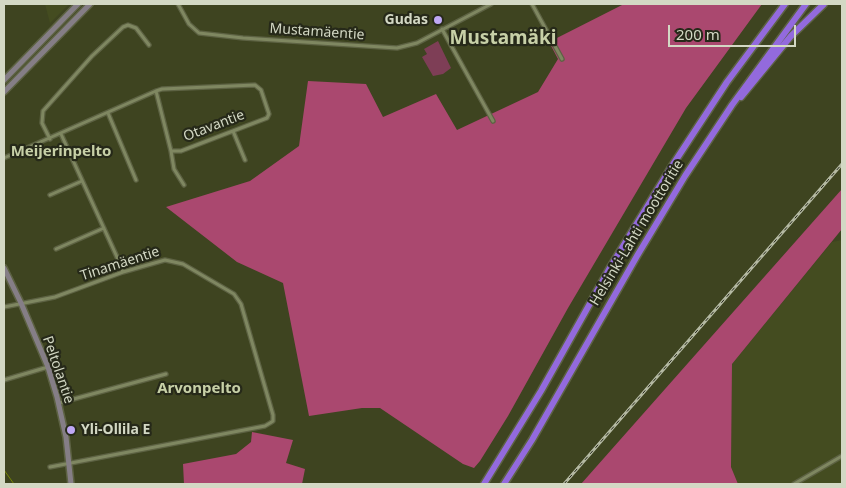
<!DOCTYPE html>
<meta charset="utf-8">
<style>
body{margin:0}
#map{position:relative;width:846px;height:488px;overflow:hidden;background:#3e4420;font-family:"Noto Sans",sans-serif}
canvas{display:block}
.frame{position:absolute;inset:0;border:5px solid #d3d8c4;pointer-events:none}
.scale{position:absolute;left:668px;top:25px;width:128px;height:22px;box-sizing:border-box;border:2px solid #d3d8c4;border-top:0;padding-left:6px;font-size:15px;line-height:18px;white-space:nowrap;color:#d3d8c4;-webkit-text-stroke:4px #262919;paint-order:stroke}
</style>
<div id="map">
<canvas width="846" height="488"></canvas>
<div class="frame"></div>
<div class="scale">200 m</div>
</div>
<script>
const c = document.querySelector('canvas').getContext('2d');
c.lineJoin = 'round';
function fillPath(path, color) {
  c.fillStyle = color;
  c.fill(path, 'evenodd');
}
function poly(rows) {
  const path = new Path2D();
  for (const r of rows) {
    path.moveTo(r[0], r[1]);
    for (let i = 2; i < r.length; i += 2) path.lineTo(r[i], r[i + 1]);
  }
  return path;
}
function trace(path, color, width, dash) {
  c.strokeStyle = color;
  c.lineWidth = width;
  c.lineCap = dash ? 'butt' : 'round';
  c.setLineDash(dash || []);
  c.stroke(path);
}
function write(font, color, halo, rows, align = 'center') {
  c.font = font + ' "Noto Sans",sans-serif';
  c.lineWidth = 4.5;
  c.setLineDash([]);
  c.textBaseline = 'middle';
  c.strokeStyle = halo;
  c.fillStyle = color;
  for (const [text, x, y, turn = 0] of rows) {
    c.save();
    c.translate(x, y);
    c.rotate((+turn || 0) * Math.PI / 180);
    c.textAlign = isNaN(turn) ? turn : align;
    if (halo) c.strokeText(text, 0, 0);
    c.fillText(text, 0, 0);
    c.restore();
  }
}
fillPath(poly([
 [45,4,69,4,50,23],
 [842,240,842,484,738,484,731,467,732,364,832,242]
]), '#444c20');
fillPath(poly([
 [438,41,451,68,443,74,433,76,422,57,427,54,424,49]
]), '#7e3e56');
fillPath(poly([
 [624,4,762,4,686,108,568,308,508,416,480,461,474,468,463,464,380,408,362,408,309,416,283,283,237,262,166,207,250,181,299,146,308,81,366,84,383,117,436,94,457,130,538,92,558,59,549,42],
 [842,189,842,229,732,364,731,467,738,484,581,484],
 [252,432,293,440,286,463,305,469,302,484,184,484,183,464,236,454,251,442]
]), '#aa486f');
trace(poly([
 [4,470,14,484]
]), '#768605', 1);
const minor = poly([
 [178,4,189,24,199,33,243,38,397,48,417,43,491,4],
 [532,4,562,59],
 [442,29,493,121],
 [108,113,136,180],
 [233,131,245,160],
 [61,134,117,257,123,272],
 [50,139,42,123,43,111,92,56,123,27,128,25,136,28,149,45],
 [171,151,174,169,184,185],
 [4,158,156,91,162,89,255,85,261,90,269,114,267,118,233,131,181,151,171,151,156,91],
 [50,195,82,181],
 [56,249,104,228],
 [4,307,55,297,123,272,165,260,183,264,234,294,241,304,273,415,273,421,270,423,265,426,50,467],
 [4,380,48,367],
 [59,403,166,374],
 [794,484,842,456]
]);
const secondary = poly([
 [4,80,78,4],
 [4,92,90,4],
 [4,268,21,303,48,367,57,397,66,437,71,484]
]);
const motorway = poly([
 [741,97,791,36,824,4],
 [484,484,541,391,611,266,670,169,727,82,785,4],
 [504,484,532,440,637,256,685,176,732,105,806,4]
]);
trace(minor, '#5d6243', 5.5);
trace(secondary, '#5d6243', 8);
trace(motorway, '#5d6243', 9);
trace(minor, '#7f8761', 3);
trace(secondary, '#857e86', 5);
trace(motorway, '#936add', 6);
const rail = poly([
 [564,484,842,164]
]);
trace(rail, '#b5baa3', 3);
trace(rail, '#262919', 1, [4]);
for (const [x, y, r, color] of [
 [438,20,5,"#bfa8f4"],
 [71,430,5,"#bfa8f4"]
]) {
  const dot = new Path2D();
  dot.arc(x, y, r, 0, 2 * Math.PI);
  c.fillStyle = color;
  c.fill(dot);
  trace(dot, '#262919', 2);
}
write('bold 14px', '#d3d8c4', '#262919', [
 ["Gudas",428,20],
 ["Yli-Ollila E",81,430,"left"]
], 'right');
write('14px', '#d3d8c4', '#262919', [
 ["Mustamäentie",317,32,4],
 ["Otavantie",214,126,-21],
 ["Helsinki-Lahti moottoritie",637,233,-59],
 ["Tinamäentie",120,264,-18],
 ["Peltolantie",58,370,71]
]);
write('bold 15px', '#c7d0a7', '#262919', [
 ["Meijerinpelto",61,152],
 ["Arvonpelto",199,389]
]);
write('bold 19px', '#c7d0a7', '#262919', [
 ["Mustamäki",503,39]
]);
</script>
